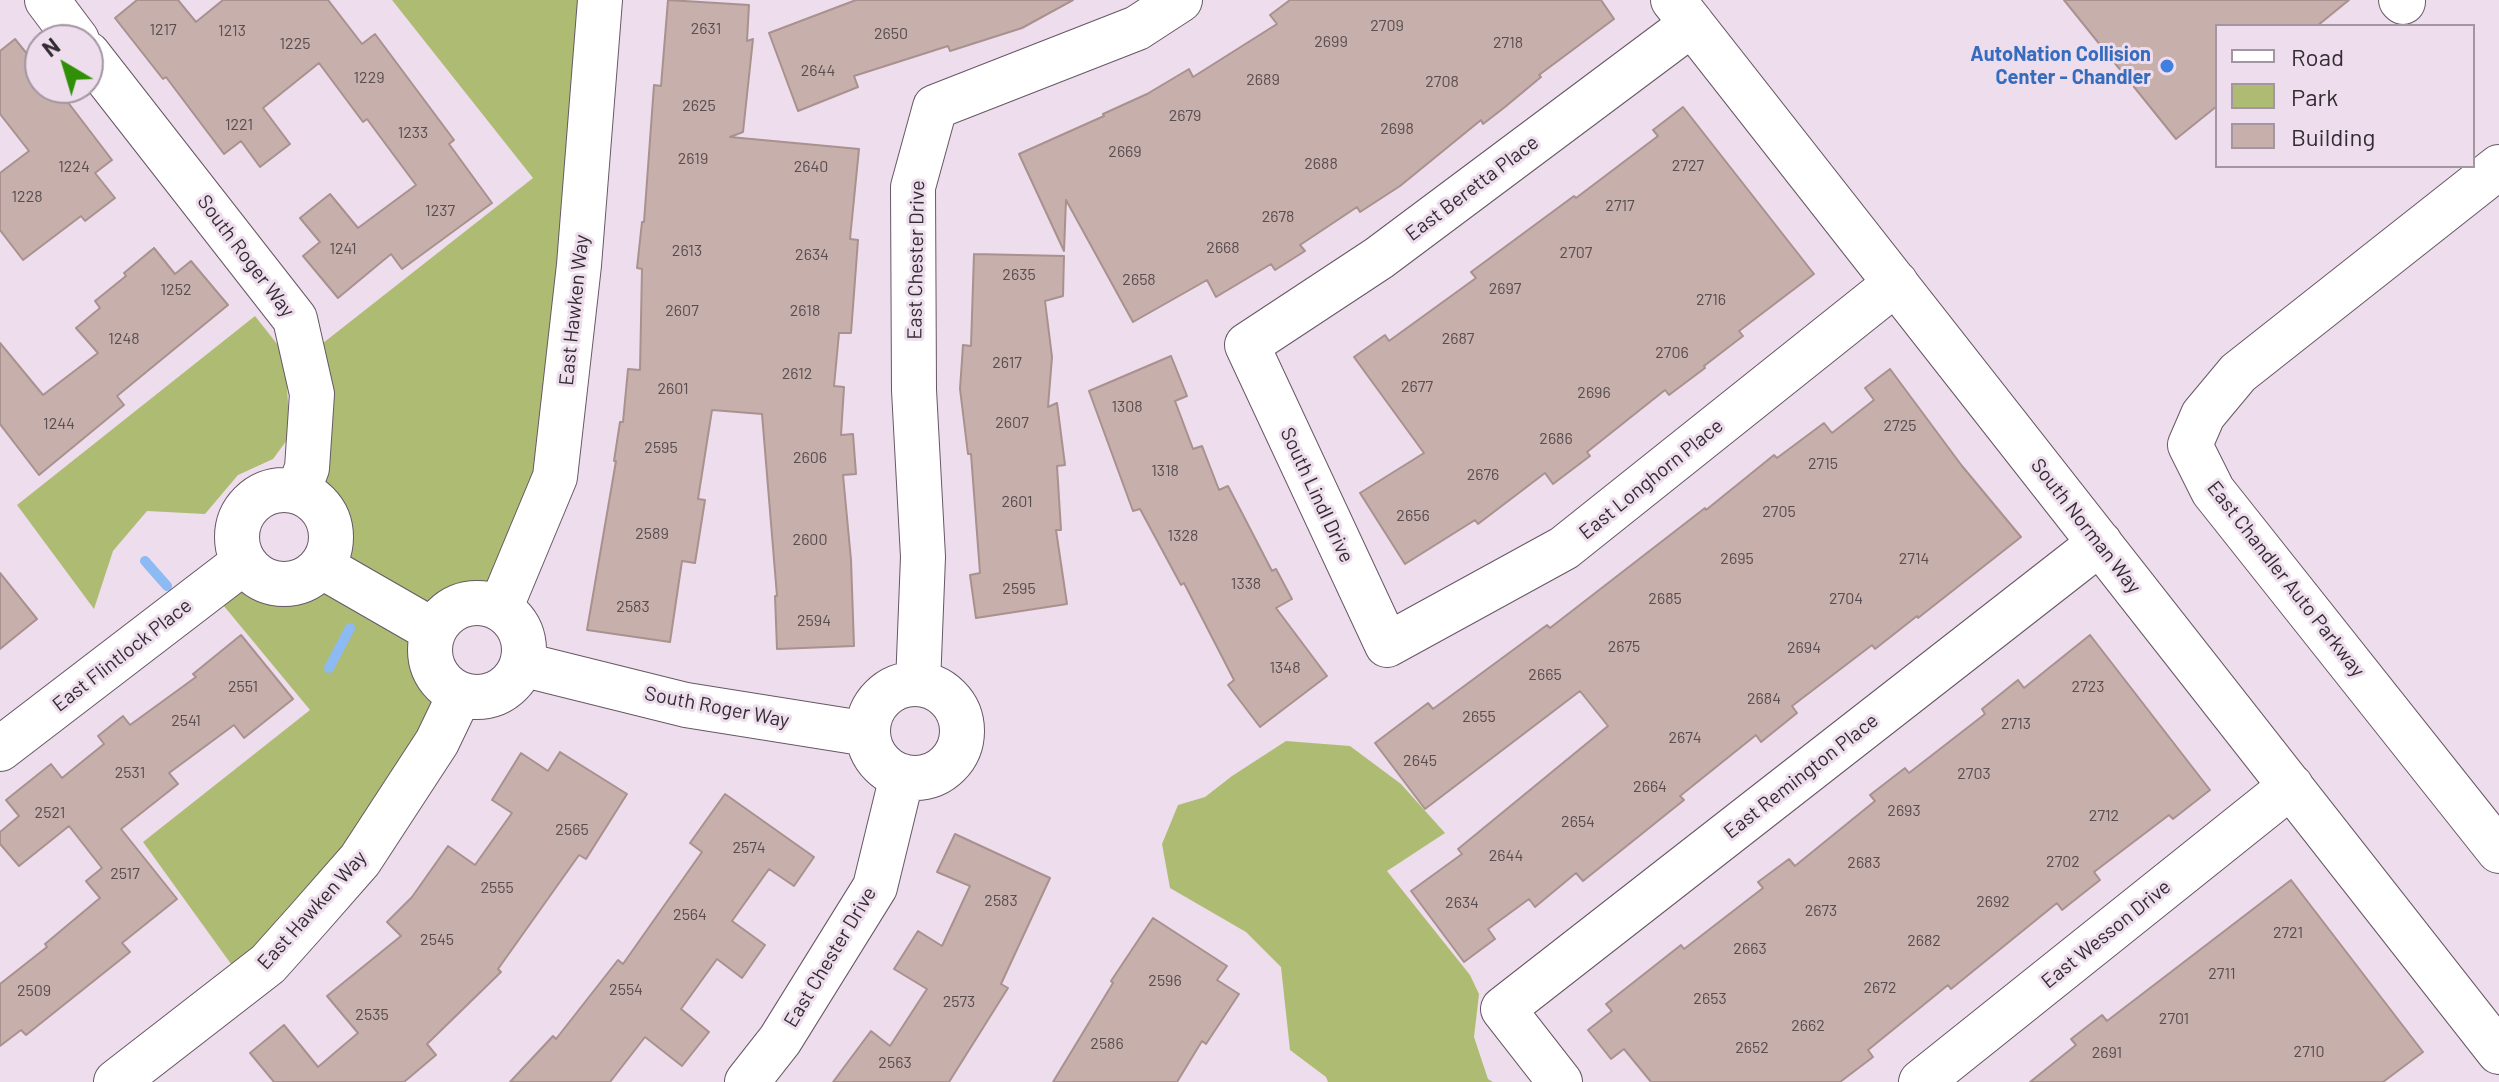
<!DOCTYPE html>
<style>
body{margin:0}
#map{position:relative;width:2499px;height:1082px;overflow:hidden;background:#eeddec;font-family:Barlow,sans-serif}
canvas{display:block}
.legend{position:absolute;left:2215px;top:24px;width:260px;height:144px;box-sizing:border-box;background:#eeddec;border:2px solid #a396a2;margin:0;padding:10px 14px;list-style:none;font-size:24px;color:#332c32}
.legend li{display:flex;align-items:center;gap:16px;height:40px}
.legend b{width:40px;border:2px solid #a396a2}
.north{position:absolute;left:24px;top:24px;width:80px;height:80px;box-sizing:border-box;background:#eeddec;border:2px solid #a396a2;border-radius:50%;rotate:322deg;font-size:22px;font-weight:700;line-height:32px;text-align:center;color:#332c32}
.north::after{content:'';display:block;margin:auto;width:28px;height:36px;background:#2f8f06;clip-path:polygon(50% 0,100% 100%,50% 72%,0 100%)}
</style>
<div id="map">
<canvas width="2499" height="1082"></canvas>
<ul class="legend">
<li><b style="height:10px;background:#fff"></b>Road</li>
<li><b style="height:22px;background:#aebc73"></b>Park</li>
<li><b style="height:22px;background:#c7afac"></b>Building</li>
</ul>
<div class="north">N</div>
</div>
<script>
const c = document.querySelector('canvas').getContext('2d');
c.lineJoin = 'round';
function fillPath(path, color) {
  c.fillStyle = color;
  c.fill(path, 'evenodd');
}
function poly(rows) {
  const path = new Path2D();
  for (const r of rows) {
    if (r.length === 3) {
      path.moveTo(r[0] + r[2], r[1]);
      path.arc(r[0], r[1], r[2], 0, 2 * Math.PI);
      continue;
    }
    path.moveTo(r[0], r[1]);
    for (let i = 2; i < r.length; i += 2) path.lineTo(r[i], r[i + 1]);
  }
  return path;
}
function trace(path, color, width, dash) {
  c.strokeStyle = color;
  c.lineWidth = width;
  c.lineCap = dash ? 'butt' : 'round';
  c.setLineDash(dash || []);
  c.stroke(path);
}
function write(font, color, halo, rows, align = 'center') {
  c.font = font + ' Barlow,sans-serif';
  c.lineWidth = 6;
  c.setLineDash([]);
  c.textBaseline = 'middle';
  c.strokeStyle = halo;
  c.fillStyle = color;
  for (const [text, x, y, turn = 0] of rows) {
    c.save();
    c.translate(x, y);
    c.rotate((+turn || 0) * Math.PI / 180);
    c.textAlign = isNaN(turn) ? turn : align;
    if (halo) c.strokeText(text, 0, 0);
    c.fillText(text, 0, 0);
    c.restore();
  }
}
fillPath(poly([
 [392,0,600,0,555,477,485,604,470,604,455,609,443,618,430,646,431,661,437,675,447,686,460,694,244,982,143,842,310,710,209,588,253,573,266,581,281,585,296,583,310,576,328,553,331,538,329,523,322,509,311,499,304,358,533,178],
 [255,316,285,354,290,436,273,459,238,475,205,514,147,511,113,551,94,609,17,505],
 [1286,741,1350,746,1401,784,1445,833,1387,871,1470,975,1479,994,1474,1037,1488,1079,1493,1082,1328,1082,1326,1077,1290,1050,1281,967,1246,932,1170,888,1162,844,1178,805,1205,797,1232,776]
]), '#aebc73');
trace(poly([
 [145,561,167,586],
 [329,668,350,628]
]), '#8dbaf2', 10);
const building = poly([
 [137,0,178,0,196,22,223,0,328,0,362,44,375,34,454,140,449,144,492,203,402,269,391,254,338,298,303,256,320,242,300,218,330,194,358,228,416,185,367,119,363,122,319,63,263,108,290,144,260,167,241,141,224,154,166,77,163,79,115,18,137,0],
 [668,0,749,5,747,41,753,39,743,132,730,137,859,149,850,239,858,240,851,333,839,333,834,386,844,387,841,435,853,434,856,474,843,475,851,560,854,646,777,649,775,596,777,596,762,414,712,410,698,499,705,500,695,563,682,561,670,642,587,630,616,461,614,461,620,422,623,422,628,369,640,370,642,269,637,268,642,222,644,222,654,85,661,86,668,0],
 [856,0,1073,0,1022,28,950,51,948,46,854,76,858,87,798,111,769,33,856,0],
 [1290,0,1601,0,1614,19,1539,75,1541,77,1505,107,1483,124,1481,120,1400,186,1360,212,1357,207,1300,245,1305,251,1275,270,1271,264,1216,297,1207,280,1133,322,1066,200,1064,251,1019,154,1104,116,1103,114,1147,94,1189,69,1193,77,1277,24,1270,15,1290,0],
 [2064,0,2349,0,2317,26,2217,26,2217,106,2176,139,2064,0],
 [15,39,40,70,40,88,57,88,112,160,95,173,115,198,85,221,81,216,23,260,0,230,0,173,29,151,0,114,0,51,15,39],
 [1683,107,1814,274,1739,331,1743,336,1704,366,1705,368,1669,395,1665,390,1587,452,1590,456,1553,484,1545,473,1478,524,1475,520,1405,564,1360,493,1424,453,1354,357,1385,335,1389,341,1476,278,1471,272,1574,196,1576,198,1658,136,1653,130,1683,107],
 [154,248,175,274,191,261,228,305,117,396,124,405,39,475,0,424,0,343,43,395,98,353,76,328,100,308,95,301,126,276,124,273,154,248],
 [974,254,1064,256,1063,296,1045,301,1052,357,1048,407,1057,403,1065,465,1057,466,1061,530,1056,530,1067,604,976,618,970,575,980,573,971,454,968,454,960,389,963,345,971,346,974,254],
 [1171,356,1187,396,1175,401,1193,449,1202,446,1219,490,1228,486,1272,571,1276,569,1292,599,1276,608,1327,676,1260,727,1228,685,1234,680,1184,583,1181,585,1140,509,1133,511,1089,391,1171,356],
 [1890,369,1962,466,2021,537,1918,618,1917,616,1875,649,1872,645,1792,706,1797,713,1761,742,1756,735,1680,796,1684,800,1583,881,1576,873,1535,907,1529,899,1488,929,1495,939,1464,962,1411,891,1462,854,1458,849,1608,726,1580,691,1425,809,1375,743,1428,703,1433,709,1547,625,1550,628,1705,508,1706,510,1774,455,1777,458,1824,423,1832,433,1874,400,1865,388,1890,369],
 [0,573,37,619,0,649,0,573],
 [241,635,293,699,244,738,234,725,169,773,178,784,121,829,177,899,122,943,130,952,26,1035,21,1030,0,1046,0,984,47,947,45,944,100,898,86,881,102,868,69,826,19,866,0,844,0,832,19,816,6,800,51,764,62,778,104,744,98,736,123,716,130,725,196,677,193,674,241,635],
 [2090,635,2210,790,2173,819,2169,815,2094,872,2100,880,2062,910,2057,903,1951,989,1948,985,1868,1050,1873,1057,1840,1082,1651,1082,1624,1049,1611,1059,1588,1030,1612,1011,1606,1004,1681,945,1684,949,1763,888,1758,882,1789,859,1795,866,1875,801,1870,795,1905,768,1909,773,1985,714,1982,709,2018,680,2024,688,2090,635],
 [560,752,627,794,586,859,579,855,498,969,501,972,427,1044,436,1055,404,1082,274,1082,250,1053,284,1025,318,1067,358,1033,327,996,401,936,387,922,412,897,448,846,475,865,512,813,492,800,521,753,548,771,560,752],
 [725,794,814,857,794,886,769,869,732,921,765,945,742,978,717,959,681,1009,709,1032,682,1066,645,1037,610,1082,510,1082,553,1036,556,1039,618,960,623,964,702,852,690,843,725,794],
 [955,834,1050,878,1001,984,1008,988,949,1082,833,1082,871,1031,890,1046,927,989,894,969,918,931,942,946,970,886,937,872,955,834],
 [2291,880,2423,1052,2383,1082,2030,1082,2076,1045,2071,1039,2102,1015,2107,1021,2291,880],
 [1153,918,1227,966,1217,980,1239,994,1206,1044,1202,1041,1177,1082,1053,1082,1113,983,1111,981,1153,918]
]);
fillPath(building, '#c7afac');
trace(building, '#a8918e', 2);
const minor = poly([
 [47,0,77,40],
 [1673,0,2499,1052],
 [2401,0,2403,2],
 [1692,24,1379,258,1247,345,1387,645,1564,548,1896,283],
 [88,54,295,319,312,394,307,468,298,492],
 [2499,167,2238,373,2203,415,2190,445,2213,491,2499,851],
 [284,537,47],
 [321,566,434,631],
 [477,650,47],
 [500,609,555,477,579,265,600,0],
 [523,659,537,668,686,705,868,734],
 [918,684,923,557,914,390,913,187,935,107,1137,28,1180,0],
 [915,731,47],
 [0,749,244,562],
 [116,1082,268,964,310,917,360,860,437,742,460,694],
 [747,1082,780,1040,875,887,902,776],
 [1560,1082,1503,1009,2100,543],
 [1921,1082,2291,786]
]);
trace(minor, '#675865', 46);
trace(minor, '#fff', 44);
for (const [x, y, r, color] of [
 [2167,66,8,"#3f7fe0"]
]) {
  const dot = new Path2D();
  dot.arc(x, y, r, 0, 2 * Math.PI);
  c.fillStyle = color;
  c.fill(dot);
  trace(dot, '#eeddec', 3);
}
write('16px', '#584d50', null, [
 ["2709",1387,26],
 ["2631",706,29],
 ["1217",163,30],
 ["1213",232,31],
 ["2650",891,34],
 ["2699",1331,42],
 ["2718",1508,43],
 ["1225",295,44],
 ["2644",818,71],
 ["1229",369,78],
 ["2689",1263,80],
 ["2708",1442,82],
 ["2625",699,106],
 ["2679",1185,116],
 ["1221",239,125],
 ["2698",1397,129],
 ["1233",413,133],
 ["2669",1125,152],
 ["2619",693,159],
 ["2688",1321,164],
 ["2727",1688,166],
 ["1224",74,167],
 ["2640",811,167],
 ["1228",27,197],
 ["2717",1620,206],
 ["1237",440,211],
 ["2678",1278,217],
 ["2668",1223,248],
 ["1241",343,249],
 ["2613",687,251],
 ["2707",1576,253],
 ["2634",812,255],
 ["2635",1019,275],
 ["2658",1139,280],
 ["2697",1505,289],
 ["1252",176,290],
 ["2716",1711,300],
 ["2607",682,311],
 ["2618",805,311],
 ["1248",124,339],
 ["2687",1458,339],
 ["2706",1672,353],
 ["2617",1007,363],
 ["2612",797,374],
 ["2677",1417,387],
 ["2601",673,389],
 ["2696",1594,393],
 ["1308",1127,407],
 ["2607",1012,423],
 ["1244",59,424],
 ["2725",1900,426],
 ["2686",1556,439],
 ["2595",661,448],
 ["2606",810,458],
 ["2715",1823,464],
 ["1318",1165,471],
 ["2676",1483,475],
 ["2601",1017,502],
 ["2705",1779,512],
 ["2656",1413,516],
 ["2589",652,534],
 ["1328",1183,536],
 ["2600",810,540],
 ["2695",1737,559],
 ["2714",1914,559],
 ["1338",1246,584],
 ["2595",1019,589],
 ["2685",1665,599],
 ["2704",1846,599],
 ["2583",633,607],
 ["2594",814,621],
 ["2675",1624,647],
 ["2694",1804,648],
 ["1348",1285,668],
 ["2665",1545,675],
 ["2551",243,687],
 ["2723",2088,687],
 ["2684",1764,699],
 ["2655",1479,717],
 ["2541",186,721],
 ["2713",2016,724],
 ["2674",1685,738],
 ["2645",1420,761],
 ["2531",130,773],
 ["2703",1974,774],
 ["2664",1650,787],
 ["2693",1904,811],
 ["2521",50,813],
 ["2712",2104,816],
 ["2654",1578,822],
 ["2565",572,830],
 ["2574",749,848],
 ["2644",1506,856],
 ["2702",2063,862],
 ["2683",1864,863],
 ["2517",125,874],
 ["2555",497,888],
 ["2583",1001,901],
 ["2692",1993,902],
 ["2634",1462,903],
 ["2673",1821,911],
 ["2564",690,915],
 ["2721",2288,933],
 ["2545",437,940],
 ["2682",1924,941],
 ["2663",1750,949],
 ["2711",2222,974],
 ["2596",1165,981],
 ["2672",1880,988],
 ["2554",626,990],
 ["2509",34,991],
 ["2653",1710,999],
 ["2573",959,1002],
 ["2535",372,1015],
 ["2701",2174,1019],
 ["2662",1808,1026],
 ["2586",1107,1044],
 ["2652",1752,1048],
 ["2710",2309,1052],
 ["2691",2107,1053],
 ["2563",895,1063]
]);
write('bold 20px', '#366cbe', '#eeddec', [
 ["AutoNation Collision",2151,54],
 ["Center - Chandler",2151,77]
], 'right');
write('20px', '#332c32', '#eeddec', [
 ["East Beretta Place",1472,188,-37],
 ["South Roger Way",246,256,53],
 ["East Chester Drive",916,260,-89],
 ["East Hawken Way",574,310,-84],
 ["East Longhorn Place",1651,479,-39],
 ["South Lindl Drive",1317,495,65],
 ["South Norman Way",2086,526,52],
 ["East Chandler Auto Parkway",2286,579,52],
 ["East Flintlock Place",122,655,-38],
 ["South Roger Way",717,707,11],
 ["East Remington Place",1801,776,-38],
 ["East Hawken Way",312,910,-48],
 ["East Wesson Drive",2106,934,-39],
 ["East Chester Drive",830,957,-59]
]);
</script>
